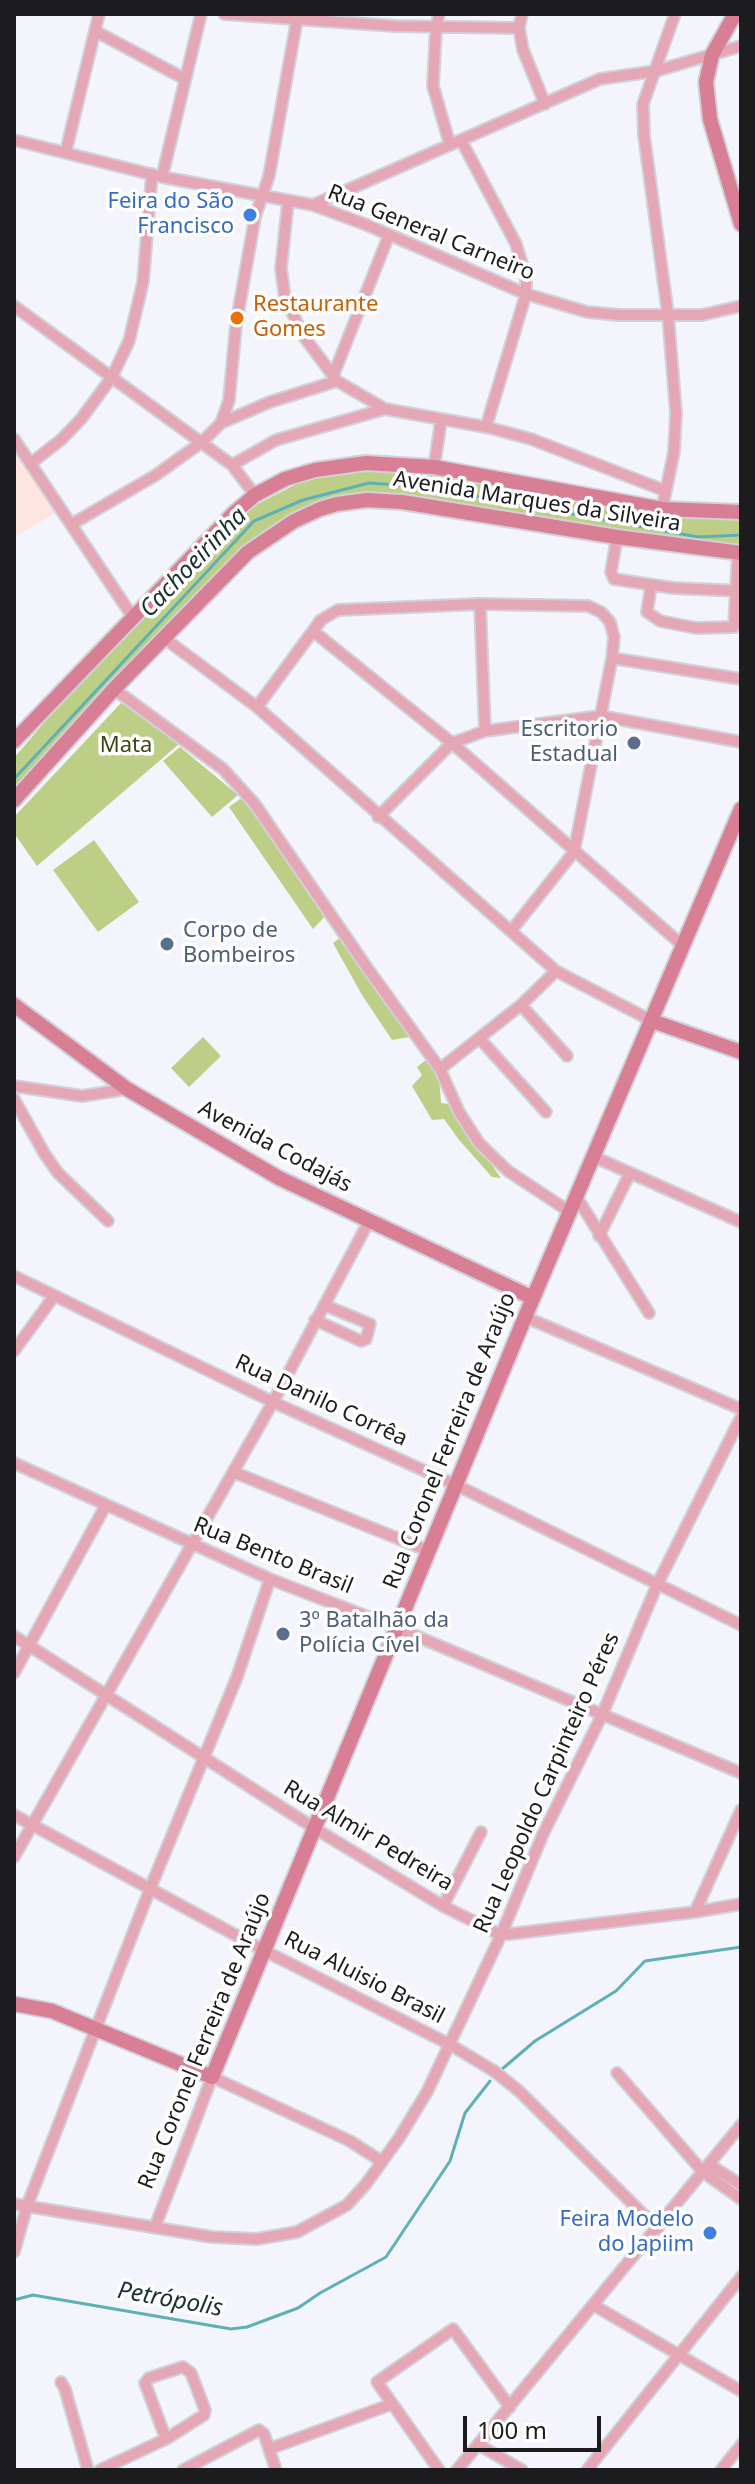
<!DOCTYPE html>
<meta charset="utf-8">
<style>
body{margin:0}
#map{position:relative;width:755px;height:2484px;overflow:hidden;background:#f4f5fc;font-family:"Noto Sans",sans-serif}
canvas{display:block}
.frame{position:absolute;inset:0;border:16px solid #1c1c1f;pointer-events:none}
.scale{position:absolute;left:463px;top:2416px;width:138px;height:36px;box-sizing:border-box;border:4px solid #1c1c1f;border-top:0;padding-left:10px;font-size:24px;line-height:28px;white-space:nowrap;color:#1c1c1f;-webkit-text-stroke:6px #fff;paint-order:stroke}
</style>
<div id="map">
<canvas width="755" height="2484"></canvas>
<div class="frame"></div>
<div class="scale">100 m</div>
</div>
<script>
const c = document.querySelector('canvas').getContext('2d');
c.lineJoin = 'round';
function fillPath(path, color) {
  c.fillStyle = color;
  c.fill(path, 'evenodd');
}
function poly(rows) {
  const path = new Path2D();
  for (const r of rows) {
    path.moveTo(r[0], r[1]);
    for (let i = 2; i < r.length; i += 2) path.lineTo(r[i], r[i + 1]);
  }
  return path;
}
function trace(path, color, width, dash) {
  c.strokeStyle = color;
  c.lineWidth = width;
  c.lineCap = dash ? 'butt' : 'round';
  c.setLineDash(dash || []);
  c.stroke(path);
}
function write(font, color, halo, rows, align = 'center') {
  c.font = font + ' "Noto Sans",sans-serif';
  c.lineWidth = 7;
  c.setLineDash([]);
  c.textBaseline = 'middle';
  c.strokeStyle = halo;
  c.fillStyle = color;
  for (const [text, x, y, turn = 0] of rows) {
    c.save();
    c.translate(x, y);
    c.rotate((+turn || 0) * Math.PI / 180);
    c.textAlign = isNaN(turn) ? turn : align;
    if (halo) c.strokeText(text, 0, 0);
    c.fillText(text, 0, 0);
    c.restore();
  }
}
fillPath(poly([
 [14,441,59,511,14,537]
]), '#ffe5df');
fillPath(poly([
 [367,466,453,474,693,518,741,518,741,547,693,546,388,495,288,520,14,800,14,758,54,711,227,529,256,505,310,477],
 [122,702,179,744,37,866,14,833,14,817],
 [180,747,238,795,212,817,163,761],
 [240,799,249,802,326,915,313,929,229,807],
 [94,840,139,902,98,932,53,870],
 [340,938,410,1037,392,1040,362,995,333,943],
 [203,1037,221,1056,189,1087,171,1068],
 [426,1060,433,1064,439,1075,441,1103,449,1104,501,1178,492,1177,459,1140,444,1119,432,1120,412,1086,422,1075,417,1067]
]), '#bdcf86');
trace(poly([
 [14,779,254,521,303,500,369,483,426,487,698,537,741,535],
 [501,2070,535,2041,616,1991,645,1961,741,1947],
 [14,2300,33,2295,231,2329,247,2327,298,2308,320,2293,386,2257,450,2161,465,2113,490,2081]
]), '#5eb0b7', 3);
const street = poly([
 [224,14,395,26,519,28],
 [439,14,436,27,433,86,450,145],
 [522,14,519,28,523,50,545,104],
 [95,31,185,79],
 [14,140,162,177,313,205,367,225,526,294,587,312,619,315,702,315,741,306],
 [461,140,516,244,526,277,526,294,486,427],
 [66,151,99,14],
 [162,177,201,14],
 [288,202,281,268,285,299,305,338,337,381,385,409,486,427,531,439,666,491],
 [313,205,600,79,656,71,741,46],
 [14,306,232,465,255,495],
 [333,376,389,235],
 [221,423,270,402,337,381],
 [14,439,132,616],
 [30,464,62,439,81,419,112,377,129,341,143,282,152,174],
 [232,465,276,440,385,409],
 [434,467,441,421],
 [662,509,674,452,676,413,668,315,644,135,643,104,675,14],
 [72,524,156,475,202,442,221,423,229,400,236,325,255,217,269,176,298,14],
 [617,537,611,572,614,579,673,588,741,591],
 [651,585,647,612,660,621,696,628,734,627,738,553],
 [480,604,485,731],
 [313,631,452,743,682,945],
 [164,638,257,707,556,971,652,1021],
 [612,658,741,679],
 [114,689,223,769,254,803,368,969,440,1069,459,1112,479,1143,508,1171,570,1212],
 [257,707,321,620,338,610,480,604,588,606,601,612,610,622,614,637,612,658,574,852,511,931],
 [378,817,452,743,485,731,601,716,741,742],
 [521,1005,567,1056],
 [480,1039,546,1112],
 [440,1069,521,1005,556,971],
 [14,1086,82,1096,127,1089],
 [14,1099,44,1153,58,1173,108,1221],
 [592,1156,741,1222],
 [576,1196,649,1313],
 [599,1236,630,1173],
 [14,1276,273,1402,456,1485,741,1625],
 [525,1317,741,1409],
 [315,1320,361,1341,366,1339,370,1324,324,1305],
 [14,1351,54,1296],
 [14,1463,270,1579,397,1628,741,1773],
 [233,1472,429,1551],
 [14,1636,314,1828,443,1906,501,1935,695,1912,741,1904],
 [14,1673,106,1505],
 [14,1815,263,1950,449,2044,494,2071,519,2091,658,2229],
 [14,1857,273,1402,369,1221],
 [443,1906,481,1832],
 [695,1912,741,1810],
 [617,2073,703,2172,741,2199],
 [710,2165,741,2185],
 [14,2204,212,2237,257,2239,297,2232,347,2205,366,2184,399,2138,427,2092,501,1935,543,1834,602,1715,657,1585,741,1417],
 [155,2227,212,2077,350,2141,381,2161],
 [14,2252,27,2206,150,1889,237,1677,270,1579],
 [595,2306,741,2391],
 [61,2382,65,2389,88,2470],
 [479,2445,522,2470],
 [269,2449,392,2404],
 [100,2470,166,2439,204,2415,205,2410,191,2373,183,2367,149,2378,145,2383,166,2439],
 [183,2470,259,2430,264,2434,276,2470],
 [439,2470,377,2382,453,2329,510,2407],
 [457,2470,741,2125],
 [587,2470,741,2277],
 [721,2470,741,2445]
]);
const secondary = poly([
 [735,14,712,55,706,82,710,119,741,224],
 [14,741,234,513,255,495,285,479,315,470,366,463,434,467,662,509,741,512],
 [14,800,114,689,248,552,294,521,320,509,337,504,367,500,402,502,617,537,741,553],
 [14,1005,127,1089,279,1178,533,1298],
 [652,1021,741,1052],
 [14,2004,52,2011,212,2077,525,1317,741,809]
]);
trace(street, '#d1d2d9', 14);
trace(secondary, '#d1d2d9', 18);
trace(street, '#e5a6b5', 10);
trace(secondary, '#d87e95', 14);
for (const [x, y, r, color] of [
 [250,215,8,"#3f7fe0"],
 [237,318,8,"#e8710a"],
 [634,743,8,"#5c6f8a"],
 [167,944,8,"#5c6f8a"],
 [283,1634,8,"#5c6f8a"],
 [710,2233,8,"#3f7fe0"]
]) {
  const dot = new Path2D();
  dot.arc(x, y, r, 0, 2 * Math.PI);
  c.fillStyle = color;
  c.fill(dot);
  trace(dot, '#fff', 3);
}
write('22px', '#366cbe', '#fff', [
 ["Feira do São",234,202],
 ["Francisco",234,227],
 ["Feira Modelo",694,2220],
 ["do Japiim",694,2245]
], 'right');
write('22px', '#1c1c1f', '#fff', [
 ["Rua General Carneiro",431,233,22],
 ["Avenida Marques da Silveira",537,502,9],
 ["Avenida Codajás",275,1147,28],
 ["Rua Danilo Corrêa",321,1401,25],
 ["Rua Coronel Ferreira de Araújo",450,1441,-68],
 ["Rua Bento Brasil",273,1556,22],
 ["Rua Leopoldo Carpinteiro Péres",547,1783,-66],
 ["Rua Almir Pedreira",368,1836,31],
 ["Rua Aluisio Brasil",364,1978,27],
 ["Rua Coronel Ferreira de Araújo",205,2041,-68]
]);
write('22px', '#c56008', '#fff', [
 ["Restaurante",253,305],
 ["Gomes",253,330]
], 'left');
write('22px', '#4e5e75', '#fff', [
 ["Escritorio",618,730,"right"],
 ["Estadual",618,755,"right"],
 ["Corpo de",183,931],
 ["Bombeiros",183,956],
 ["3º Batalhão da",299,1621],
 ["Polícia Cível",299,1646]
], 'left');
write('22px', '#3d490d', '#fff', [
 ["Mata",126,746]
]);
write('italic 24px', '#1a2f31', '#fff', [
 ["Cachoeirinha",194,563,-46],
 ["Petrópolis",170,2300,10]
]);
</script>
